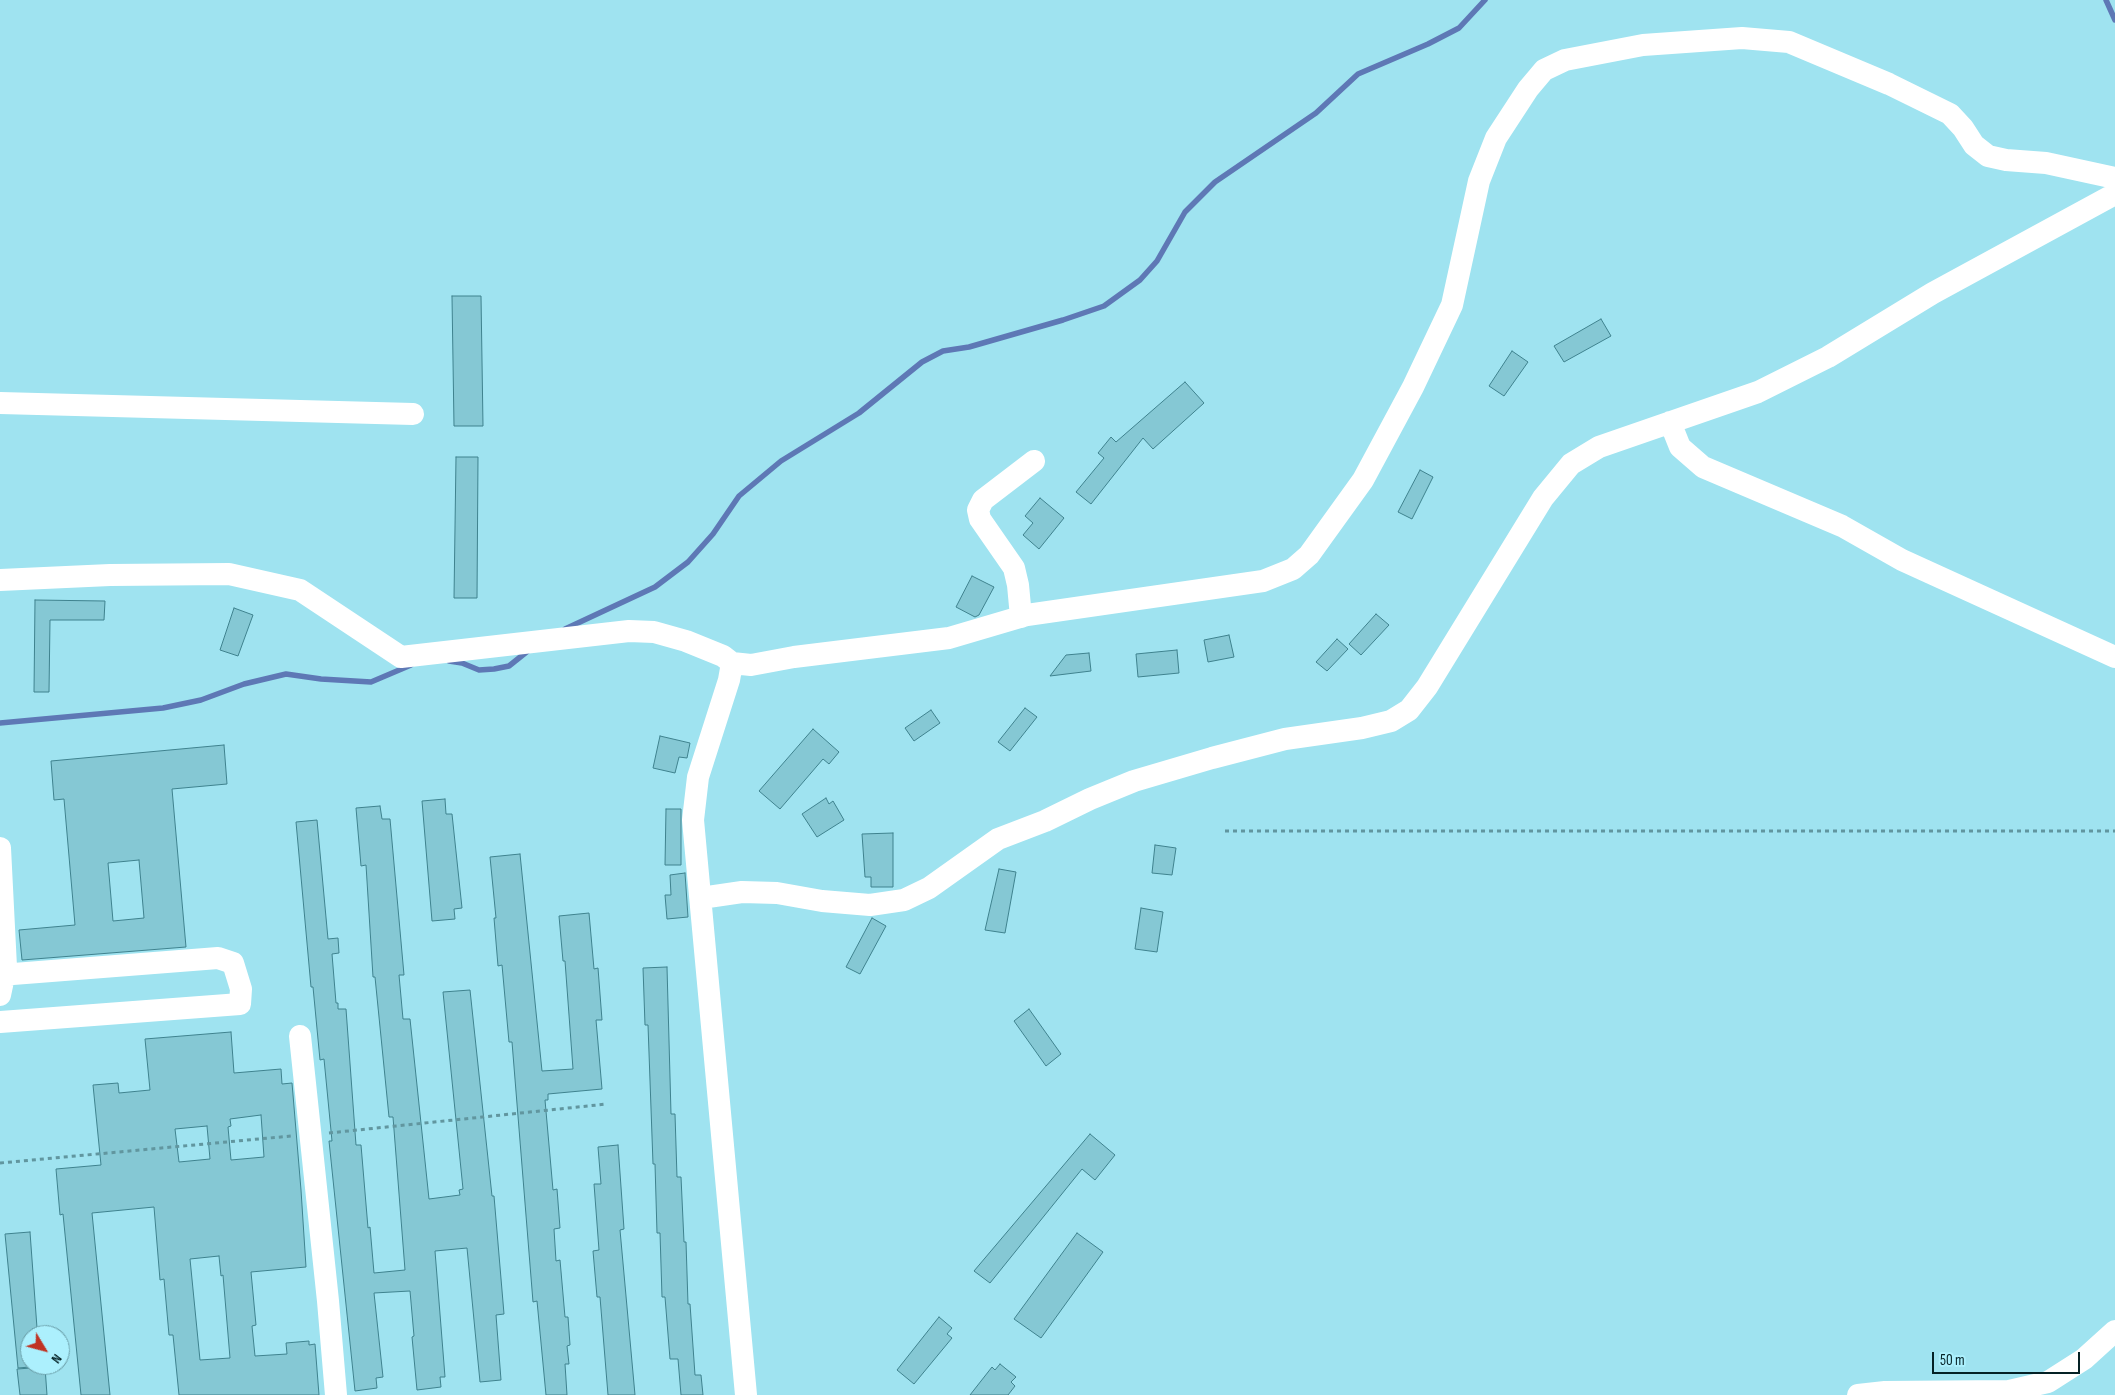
<!DOCTYPE html>
<style>
body{margin:0}
#map{position:relative;width:2115px;height:1395px;overflow:hidden;background:#9fe3f0;font-family:"Sofia Sans Condensed",sans-serif}
canvas{display:block}
.north{position:absolute;left:20px;top:1325px;width:50px;height:50px;box-sizing:border-box;background:#acf0fd;border:1px solid #699da7;border-radius:50%;rotate:127deg;font-size:14px;font-weight:700;line-height:20px;text-align:center;color:#042125}
.north::after{content:'';display:block;margin:auto;width:18px;height:22px;background:#c03323;clip-path:polygon(50% 0,100% 100%,50% 72%,0 100%)}
.scale{position:absolute;left:1932px;top:1352px;width:148px;height:22px;box-sizing:border-box;border:2px solid #042125;border-top:0;padding-left:6px;font-size:15px;line-height:18px;white-space:nowrap;color:#042125;-webkit-text-stroke:4px #acf0fd;paint-order:stroke}
</style>
<div id="map">
<canvas width="2115" height="1395"></canvas>
<div class="north">N</div>
<div class="scale">50 m</div>
</div>
<script>
const c = document.querySelector('canvas').getContext('2d');
c.lineJoin = 'round';
function poly(rows) {
  const path = new Path2D();
  for (const r of rows) {
    path.moveTo(r[0], r[1]);
    for (let i = 2; i < r.length; i += 2) path.lineTo(r[i], r[i + 1]);
  }
  return path;
}
function trace(path, color, width, dash) {
  c.strokeStyle = color;
  c.lineWidth = width;
  c.lineCap = dash ? 'butt' : 'round';
  c.setLineDash(dash || []);
  c.stroke(path);
}
function fillPath(path, color) {
  c.fillStyle = color;
  c.fill(path, 'evenodd');
}
trace(poly([
 [2106,0,2115,20],
 [565,629,655,587,688,562,713,534,739,496,781,461,859,413,922,362,943,351,969,347,1063,320,1104,306,1140,280,1157,261,1185,212,1215,182,1316,113,1358,74,1428,44,1459,28,1485,0],
 [449,661,462,663,479,670,494,669,509,666,529,650],
 [0,723,163,708,201,700,244,684,286,674,321,679,371,682,411,665]
]), '#5e78b5', 5.5);
const building = poly([
 [452,296,481,296,483,426,454,426,452,296],
 [1601,319,1611,336,1564,362,1554,346,1601,319],
 [1512,351,1528,362,1504,396,1489,386,1512,351],
 [1185,382,1204,403,1153,449,1143,438,1091,504,1076,492,1104,458,1098,453,1111,437,1116,442,1185,382],
 [456,457,478,457,477,598,454,598,456,457],
 [1420,470,1433,477,1412,519,1398,512,1420,470],
 [1040,498,1064,518,1039,549,1023,535,1033,523,1025,516,1040,498],
 [972,576,994,587,979,615,975,617,956,607,972,576],
 [35,600,105,601,104,620,50,620,49,692,34,692,35,600],
 [234,608,253,615,238,656,220,650,234,608],
 [1376,614,1389,625,1361,655,1349,644,1376,614],
 [1229,635,1234,657,1208,662,1204,640,1229,635],
 [1337,639,1348,649,1327,671,1316,662,1337,639],
 [1177,650,1179,673,1138,677,1136,654,1177,650],
 [1089,653,1091,671,1050,676,1066,655,1089,653],
 [1025,708,1037,717,1010,751,998,742,1025,708],
 [931,710,940,723,914,741,905,728,931,710],
 [813,729,839,752,829,764,823,759,780,809,759,791,813,729],
 [660,736,690,743,687,758,679,757,675,773,653,768,660,736],
 [224,745,227,784,172,789,186,947,22,960,19,930,75,925,64,799,54,800,51,761,224,745],
 [139,860,144,918,113,921,108,863,139,860],
 [826,798,829,804,833,801,844,820,817,837,802,814,826,798],
 [445,799,446,814,452,814,462,908,454,909,455,919,432,921,422,801,445,799],
 [380,806,382,819,390,819,404,975,399,975,403,1019,410,1019,429,1199,460,1195,459,1190,463,1189,443,992,470,990,492,1196,494,1196,504,1314,496,1315,501,1380,480,1382,467,1248,435,1251,445,1377,440,1377,441,1387,417,1390,412,1337,414,1336,410,1291,374,1293,383,1377,376,1378,377,1388,355,1391,329,1141,332,1141,324,1059,320,1060,313,987,311,987,296,822,317,820,328,939,338,938,339,953,332,954,336,1003,338,1003,338,1009,346,1009,356,1145,361,1145,368,1228,370,1227,374,1273,405,1270,393,1117,389,1117,375,977,373,977,366,865,361,866,356,808,380,806],
 [666,809,681,809,681,865,665,865,666,809],
 [893,833,893,887,871,887,871,877,865,877,862,834,893,833],
 [1155,845,1176,848,1172,875,1152,873,1155,845],
 [520,854,542,1071,573,1069,565,961,563,961,559,916,589,913,594,969,598,968,602,1020,596,1020,602,1089,548,1094,548,1100,545,1100,553,1190,557,1189,560,1228,554,1229,556,1261,560,1260,565,1317,568,1317,570,1345,567,1346,569,1364,565,1364,567,1395,546,1395,537,1301,533,1302,512,1042,509,1042,502,965,498,966,494,918,496,918,490,857,520,854],
 [999,869,1016,872,1005,933,985,930,999,869],
 [685,873,688,917,667,919,665,895,671,895,670,875,685,873],
 [1141,908,1163,912,1157,952,1135,949,1141,908],
 [872,918,886,926,860,974,846,967,872,918],
 [667,967,671,1114,675,1114,677,1177,681,1177,684,1242,686,1242,688,1304,690,1304,695,1375,701,1375,703,1395,681,1395,678,1359,670,1359,665,1297,662,1297,660,1233,657,1233,655,1164,653,1164,648,1025,645,1025,643,968,667,967],
 [1029,1009,1061,1054,1046,1066,1014,1021,1029,1009],
 [231,1032,234,1073,281,1069,282,1084,292,1083,301,1190,306,1267,251,1272,256,1325,252,1326,255,1356,287,1354,286,1343,309,1341,309,1345,315,1344,319,1395,179,1395,173,1335,169,1335,164,1279,160,1280,154,1207,92,1213,110,1395,81,1395,63,1214,60,1215,56,1169,101,1165,93,1085,118,1083,119,1093,150,1090,145,1039,231,1032],
 [261,1115,264,1157,231,1160,228,1127,231,1126,230,1119,261,1115],
 [207,1126,210,1159,179,1162,175,1129,207,1126],
 [219,1256,221,1276,223,1275,230,1358,200,1360,190,1259,219,1256],
 [1090,1134,1115,1155,1095,1180,1082,1169,990,1283,974,1271,1090,1134],
 [618,1145,624,1229,620,1230,635,1395,608,1395,600,1297,597,1297,593,1251,599,1250,594,1184,601,1184,598,1147,618,1145],
 [30,1232,37,1328,32,1329,33,1335,30,1335,30,1367,18,1368,5,1234,30,1232],
 [1077,1233,1103,1252,1041,1338,1014,1319,1077,1233],
 [939,1317,952,1328,947,1334,952,1338,914,1384,897,1370,939,1317],
 [1000,1364,1016,1377,1011,1382,1015,1386,1008,1395,970,1395,992,1367,995,1370,1000,1364],
 [45,1367,47,1395,20,1395,17,1369,45,1367]
]);
fillPath(building, '#85c8d4');
trace(building, '#3f828e', 1);
trace(poly([
 [1225,831,2115,831],
 [329,1133,607,1104],
 [0,1163,291,1136]
]), '#61969f', 3, [4, 4]);
trace(poly([
 [0,403,413,414],
 [1670,422,1680,447,1703,467,1842,526,1902,560,2115,657],
 [0,580,110,575,229,574,300,590,401,657,629,631,654,632,686,641,723,656,732,663,729,680,698,777,693,820,746,1395],
 [1021,617,1018,585,1014,568,980,519,978,510,983,500,1034,461],
 [732,663,751,665,794,657,949,638,1027,615,1263,581,1293,569,1309,555,1363,480,1413,387,1452,305,1479,181,1496,138,1528,89,1544,70,1565,60,1643,45,1742,38,1789,42,1889,84,1950,114,1963,128,1974,145,1988,156,2006,160,2046,163,2115,178],
 [0,848,6,967,0,995],
 [701,898,742,892,777,893,822,901,870,905,904,900,929,888,998,839,1045,821,1090,799,1134,781,1212,758,1285,739,1362,728,1391,721,1409,710,1427,687,1543,498,1571,464,1599,447,1758,392,1828,357,1933,293,2115,194],
 [0,975,218,958,233,963,241,989,240,1004,0,1022],
 [300,1036,328,1301,336,1395],
 [1858,1395,1885,1392,2009,1391,2048,1382,2084,1359,2115,1331]
]), '#fff', 22);
</script>
